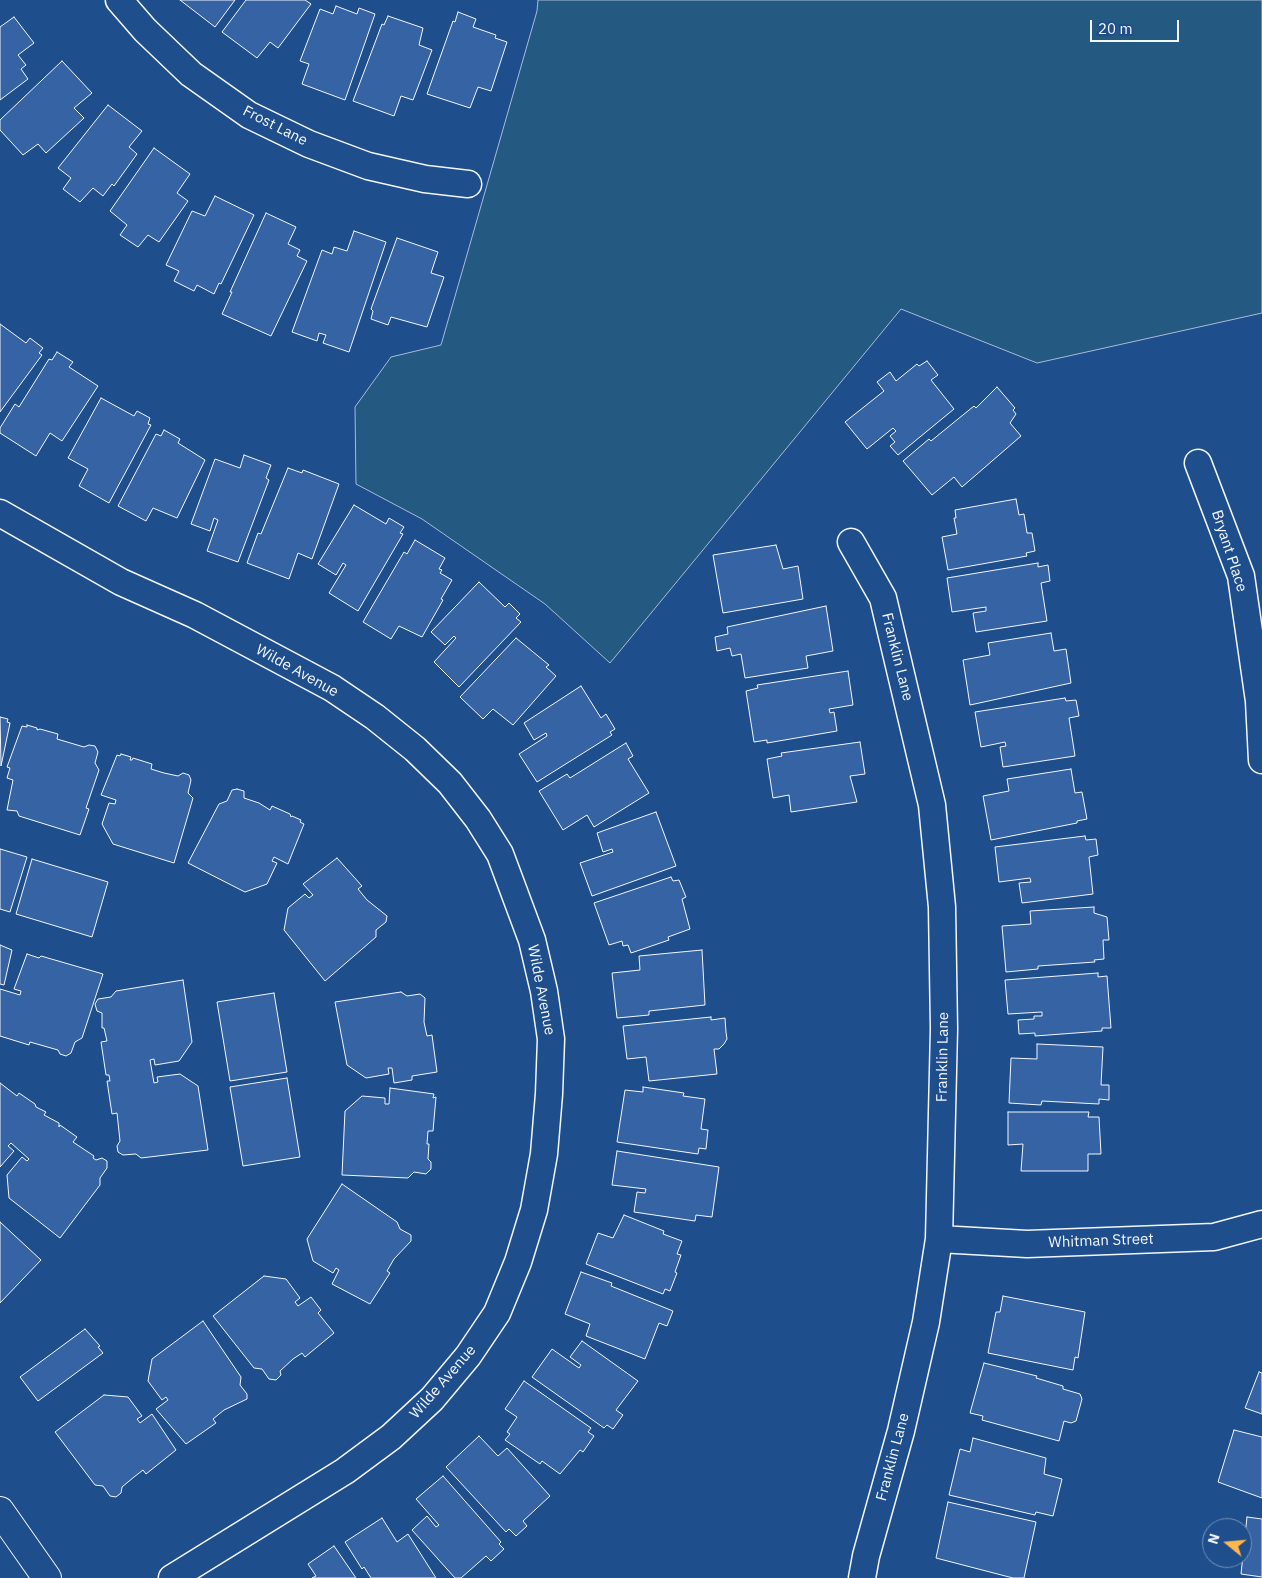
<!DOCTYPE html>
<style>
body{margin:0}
#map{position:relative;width:1262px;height:1578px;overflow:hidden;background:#1f4e8c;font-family:"IBM Plex Sans",sans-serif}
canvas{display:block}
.north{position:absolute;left:1202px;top:1518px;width:50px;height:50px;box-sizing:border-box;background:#1f4e8c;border:1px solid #7391ba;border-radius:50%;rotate:287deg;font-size:14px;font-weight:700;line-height:20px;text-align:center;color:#f2f6ff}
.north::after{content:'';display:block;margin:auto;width:18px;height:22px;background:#ffb74d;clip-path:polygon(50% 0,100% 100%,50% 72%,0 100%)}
.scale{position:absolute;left:1090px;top:20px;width:89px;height:22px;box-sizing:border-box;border:2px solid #f2f6ff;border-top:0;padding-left:6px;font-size:15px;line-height:18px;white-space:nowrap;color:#f2f6ff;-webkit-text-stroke:4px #1f4e8c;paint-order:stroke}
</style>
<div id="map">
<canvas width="1262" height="1578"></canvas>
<div class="north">N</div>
<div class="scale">20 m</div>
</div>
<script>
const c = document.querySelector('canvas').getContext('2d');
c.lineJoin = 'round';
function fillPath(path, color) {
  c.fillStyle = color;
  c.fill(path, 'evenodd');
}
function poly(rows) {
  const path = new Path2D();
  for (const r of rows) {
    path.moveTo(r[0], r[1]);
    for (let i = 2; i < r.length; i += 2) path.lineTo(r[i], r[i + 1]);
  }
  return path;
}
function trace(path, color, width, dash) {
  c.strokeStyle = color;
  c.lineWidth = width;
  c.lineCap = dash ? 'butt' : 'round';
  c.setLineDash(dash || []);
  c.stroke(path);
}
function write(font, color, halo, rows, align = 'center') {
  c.font = font + ' "IBM Plex Sans",sans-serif';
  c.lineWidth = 4;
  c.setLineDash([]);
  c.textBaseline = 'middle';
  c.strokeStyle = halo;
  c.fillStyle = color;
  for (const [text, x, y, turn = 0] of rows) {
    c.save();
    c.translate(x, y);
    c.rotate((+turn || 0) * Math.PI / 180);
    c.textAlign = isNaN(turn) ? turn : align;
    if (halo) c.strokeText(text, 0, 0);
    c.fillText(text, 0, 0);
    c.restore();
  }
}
const green = poly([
 [538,0,1262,0,1262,313,1037,363,901,309,610,663,545,604,422,519,356,484,355,407,391,357,441,345,537,11,538,0]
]);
fillPath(green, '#245a82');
trace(green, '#a8bbd7', 1);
const building = poly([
 [180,0,235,0,215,27,180,0],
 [246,0,305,0,311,4,278,48,270,42,257,58,222,32,246,0],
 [336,6,357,14,359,8,375,14,345,100,302,84,309,64,300,61,320,9,333,14,336,6],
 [458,12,476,19,473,27,496,35,495,38,507,42,491,91,478,87,470,108,427,94,453,21,455,22,458,12],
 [388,16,423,28,419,45,432,50,413,100,401,96,394,116,353,101,382,24,384,25,388,16],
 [14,17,34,43,18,55,26,65,21,69,28,79,0,100,0,27,14,17],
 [62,61,92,93,74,108,84,118,46,153,38,144,23,155,0,130,0,120,62,61],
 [108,105,142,131,129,147,137,154,114,186,112,184,103,196,93,188,80,202,63,189,71,178,58,168,108,105],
 [154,148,190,174,177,193,188,201,159,242,148,235,138,247,120,235,127,225,110,211,154,148],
 [215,196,254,215,221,284,219,283,214,294,197,285,194,291,174,281,179,271,166,265,192,211,205,216,215,196],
 [266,213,296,227,288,244,300,250,297,256,307,261,271,336,222,314,232,292,230,292,266,213],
 [354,231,386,242,349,352,323,343,326,335,319,333,317,341,292,332,322,250,332,254,334,247,347,251,354,231],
 [397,238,438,252,431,273,444,277,427,327,391,317,388,325,371,319,373,311,371,309,397,238],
 [0,324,26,343,30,338,43,348,39,353,42,355,0,412,0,324],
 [57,352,73,362,69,367,98,386,62,441,50,433,36,456,0,433,0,428,15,404,19,407,49,359,52,360,57,352],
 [927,361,938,375,931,380,954,409,898,455,890,446,895,442,890,436,896,431,893,428,867,449,845,422,884,391,877,382,890,372,896,381,917,364,919,366,927,361],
 [997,387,1015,408,1013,410,1016,414,1010,423,1021,436,962,487,954,477,932,495,903,461,929,439,931,441,974,406,976,408,997,387],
 [101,398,134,416,137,411,150,418,148,424,151,425,109,503,79,486,88,469,68,458,101,398],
 [164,430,180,439,178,443,205,460,177,518,153,508,146,521,118,506,156,434,161,436,164,430],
 [244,455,271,465,266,478,269,480,238,562,207,551,218,520,214,518,210,531,191,524,215,459,240,468,244,455],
 [288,468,302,473,303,470,339,484,312,559,298,553,289,579,247,563,258,533,261,534,288,468],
 [1016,499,1019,515,1024,514,1027,533,1032,533,1035,551,1026,553,1027,556,948,570,942,537,957,534,954,518,956,518,955,510,1016,499],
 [354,505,386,524,389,518,404,527,400,533,403,534,358,611,329,593,346,565,343,563,336,575,318,564,354,505],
 [415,540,445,558,439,569,442,570,440,573,452,580,441,599,443,600,422,637,399,626,391,639,363,622,404,552,407,554,415,540],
 [776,545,783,569,798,566,803,599,723,613,713,555,776,545],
 [1038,563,1038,567,1048,565,1050,581,1041,583,1047,621,976,632,973,613,986,611,986,607,952,612,947,578,1038,563],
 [479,582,505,607,509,603,520,614,516,618,521,622,459,687,434,662,456,638,454,636,445,645,431,632,479,582],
 [826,606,833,651,806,656,808,668,745,678,741,654,732,656,730,648,717,651,715,637,728,634,727,627,826,606],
 [1051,633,1054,651,1066,649,1071,683,970,705,963,660,990,655,988,643,1051,633],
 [516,638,549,665,546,667,556,676,513,725,493,709,483,719,460,697,516,638],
 [848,671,853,705,829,709,830,713,834,712,837,731,767,743,767,740,754,742,746,691,758,688,757,685,848,671],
 [581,686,601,718,606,714,615,729,610,732,612,735,537,782,519,754,547,736,546,733,534,740,524,723,581,686],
 [1065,698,1066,701,1076,700,1079,716,1069,718,1075,756,1003,767,1000,747,1006,746,1005,742,981,747,975,712,1065,698],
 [0,717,8,719,7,722,10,723,1,766,0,717],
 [27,725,37,728,37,730,40,729,58,734,57,739,84,747,89,745,95,746,98,752,95,763,99,770,86,808,89,809,80,835,19,816,17,811,7,810,13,780,7,778,10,768,7,767,22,726,27,727,27,725],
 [860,742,865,774,850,776,857,802,791,812,789,795,773,798,767,759,782,756,781,753,860,742],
 [626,743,633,756,628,759,649,793,594,827,587,815,563,830,539,791,567,774,570,778,626,743],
 [121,754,131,757,130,760,132,760,133,758,152,764,151,769,164,773,178,776,183,773,189,775,191,780,188,793,193,798,174,863,113,844,102,824,109,803,115,804,116,800,101,795,117,755,120,756,121,754],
 [1071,769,1075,793,1082,792,1087,819,1077,821,1077,823,991,840,983,796,1009,791,1007,779,1071,769],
 [237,789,244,791,244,798,259,803,270,810,272,806,290,814,291,817,292,816,301,820,300,822,304,824,288,864,274,857,272,861,277,863,267,884,245,892,188,863,219,804,227,801,232,790,237,789],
 [656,812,676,866,592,896,580,863,613,852,612,849,603,852,597,833,656,812],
 [1085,836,1086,840,1096,839,1098,855,1089,857,1093,894,1022,903,1019,883,1031,882,1030,878,999,882,995,847,1085,836],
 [0,849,27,857,10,912,0,909,0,849],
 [337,858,362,886,358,889,367,900,387,916,386,922,376,930,376,937,325,981,284,930,288,908,305,894,309,898,313,895,303,884,337,858],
 [32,859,108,882,92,937,16,914,32,859],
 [671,877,673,881,679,880,686,897,682,899,690,929,668,937,669,940,631,953,628,945,623,946,622,941,609,945,594,903,671,877],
 [1094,907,1094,913,1107,917,1109,940,1103,940,1104,959,1094,960,1095,962,1038,966,1038,969,1006,972,1002,926,1031,924,1030,911,1094,907],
 [0,945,12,950,4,985,0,984,0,945],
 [702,950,705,1005,649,1011,649,1015,617,1018,612,973,640,970,639,956,702,950],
 [27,954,39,958,41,956,103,974,82,1038,75,1042,71,1053,66,1056,60,1054,58,1050,30,1042,29,1045,0,1036,0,989,20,995,21,991,14,989,27,954],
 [1098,973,1098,977,1107,976,1111,1028,1102,1028,1102,1031,1035,1036,1035,1033,1019,1034,1018,1020,1034,1019,1034,1016,1042,1016,1042,1012,1008,1014,1005,980,1098,973],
 [183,980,192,1042,179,1061,155,1065,154,1059,150,1060,154,1083,158,1082,157,1077,180,1074,198,1086,208,1150,141,1158,136,1154,123,1155,118,1152,117,1146,120,1141,117,1113,112,1114,107,1081,110,1081,109,1075,106,1075,101,1042,107,1041,104,1028,102,1028,102,1013,97,1011,95,1004,98,999,111,997,116,991,183,980],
 [401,992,407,996,420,994,425,998,424,1022,427,1036,432,1035,437,1072,412,1076,412,1080,394,1083,392,1068,388,1068,389,1074,366,1078,347,1065,335,1002,401,992],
 [274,993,287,1072,230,1081,217,1002,274,993],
 [711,1017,711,1020,725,1018,726,1032,727,1039,724,1044,719,1049,714,1049,717,1074,649,1081,646,1057,627,1059,623,1026,711,1017],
 [1037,1044,1103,1047,1101,1085,1109,1085,1109,1100,1099,1099,1099,1104,1042,1101,1041,1105,1009,1103,1011,1058,1037,1059,1037,1044],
 [287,1078,300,1157,243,1166,230,1087,287,1078],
 [0,1083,17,1096,19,1093,35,1104,36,1107,46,1112,44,1115,59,1123,59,1127,60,1125,77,1137,73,1142,94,1156,93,1158,96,1160,102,1158,107,1161,107,1168,100,1178,100,1185,60,1238,9,1198,7,1175,22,1157,27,1161,29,1159,11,1143,8,1146,14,1151,0,1167,0,1083],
 [643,1087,684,1093,683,1096,705,1099,701,1129,708,1130,706,1149,699,1148,698,1154,617,1142,625,1090,643,1092,643,1087],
 [390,1088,434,1094,433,1098,436,1097,433,1131,428,1131,427,1144,429,1144,428,1159,431,1162,431,1169,426,1174,414,1172,408,1178,342,1175,345,1111,362,1096,385,1098,385,1104,389,1104,390,1088],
 [1008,1112,1089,1112,1088,1117,1099,1117,1101,1154,1088,1154,1088,1171,1021,1171,1023,1144,1008,1145,1008,1112],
 [617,1151,719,1167,712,1217,696,1215,695,1221,634,1212,637,1192,645,1193,646,1189,612,1185,617,1151],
 [342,1184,397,1222,400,1229,411,1235,411,1241,394,1259,387,1271,390,1273,370,1304,332,1284,339,1270,336,1268,333,1273,313,1261,307,1239,342,1184],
 [624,1215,664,1231,663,1234,682,1241,677,1254,681,1255,675,1272,677,1273,670,1291,665,1289,663,1294,586,1264,598,1233,613,1238,624,1215],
 [0,1222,41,1260,0,1303,0,1222],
 [581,1272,612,1283,611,1286,673,1311,667,1326,659,1323,645,1359,586,1336,590,1324,565,1314,581,1272],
 [264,1276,286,1279,300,1298,295,1302,298,1306,311,1297,321,1310,318,1313,334,1333,305,1357,302,1353,293,1359,280,1371,281,1375,276,1380,269,1379,262,1369,254,1368,213,1316,264,1276],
 [1003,1296,1085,1312,1078,1358,1075,1357,1073,1370,988,1353,996,1312,1000,1312,1003,1296],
 [203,1321,241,1377,240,1385,247,1394,247,1399,224,1410,213,1419,216,1423,186,1444,156,1409,168,1400,166,1397,162,1400,148,1381,152,1359,203,1321],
 [85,1329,100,1346,98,1347,103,1353,38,1401,20,1377,85,1329],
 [582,1341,638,1381,616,1410,623,1415,613,1429,607,1425,604,1428,532,1377,552,1349,579,1368,581,1365,570,1357,582,1341],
 [984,1363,1037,1376,1036,1378,1063,1386,1063,1389,1080,1394,1082,1399,1076,1421,1071,1423,1064,1421,1059,1441,982,1420,983,1416,970,1413,984,1363],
 [1259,1372,1262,1373,1262,1414,1245,1408,1259,1372],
 [524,1381,591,1428,588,1432,594,1436,583,1452,580,1450,560,1474,542,1461,540,1464,505,1440,510,1434,507,1432,517,1417,505,1409,524,1381],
 [104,1395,128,1397,142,1416,137,1419,140,1423,152,1414,176,1450,146,1474,143,1470,134,1477,122,1487,121,1493,116,1497,110,1496,103,1486,95,1485,55,1432,104,1395],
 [1234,1430,1262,1437,1262,1498,1218,1482,1234,1430],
 [479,1436,498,1456,507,1448,550,1496,523,1521,527,1526,516,1536,509,1529,506,1532,446,1467,479,1436],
 [973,1438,1046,1458,1044,1474,1062,1479,1053,1516,1036,1512,1035,1515,949,1495,960,1449,970,1452,973,1438],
 [443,1476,501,1542,499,1544,504,1549,491,1561,486,1556,461,1578,455,1578,412,1530,427,1516,436,1527,439,1525,416,1499,443,1476],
 [948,1502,1036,1522,1024,1578,1013,1578,936,1558,948,1502],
 [1247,1517,1262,1519,1262,1577,1241,1574,1247,1517],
 [382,1518,397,1542,408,1534,436,1578,371,1578,364,1567,362,1569,345,1542,382,1518],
 [334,1546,356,1578,312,1578,316,1576,308,1564,334,1546]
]);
fillPath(building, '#3563a3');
trace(building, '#f2f6ff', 1);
const minor = poly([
 [119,0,145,30,191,74,249,115,309,144,368,166,425,179,468,184],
 [1198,463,1241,576,1259,701,1262,760],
 [0,513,121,582,195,615,332,688,375,717,415,749,450,783,478,819,500,854,532,940,544,991,551,1039,549,1094,544,1154,534,1210,518,1262,497,1313,468,1356,432,1399,391,1437,345,1471,172,1578],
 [851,542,883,598,932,805,942,907,944,1029,939,1239,926,1322,901,1431,866,1556,862,1578],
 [939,1239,1027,1244,1214,1237,1262,1224]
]);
const secondary = poly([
 [0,1511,47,1578]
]);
trace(minor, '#f2f6ff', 29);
trace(secondary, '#f2f6ff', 30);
trace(minor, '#1f4e8c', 26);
trace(secondary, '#1f4e8c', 28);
write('15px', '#f2f6ff', '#1f4e8c', [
 ["Frost Lane",275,126,27],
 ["Bryant Place",1229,551,72],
 ["Franklin Lane",897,657,76],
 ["Wilde Avenue",297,671,29],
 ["Wilde Avenue",541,990,79],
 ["Franklin Lane",943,1057,-89],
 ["Whitman Street",1101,1241,-2],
 ["Wilde Avenue",443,1382,-49],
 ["Franklin Lane",893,1457,-75]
]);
</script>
